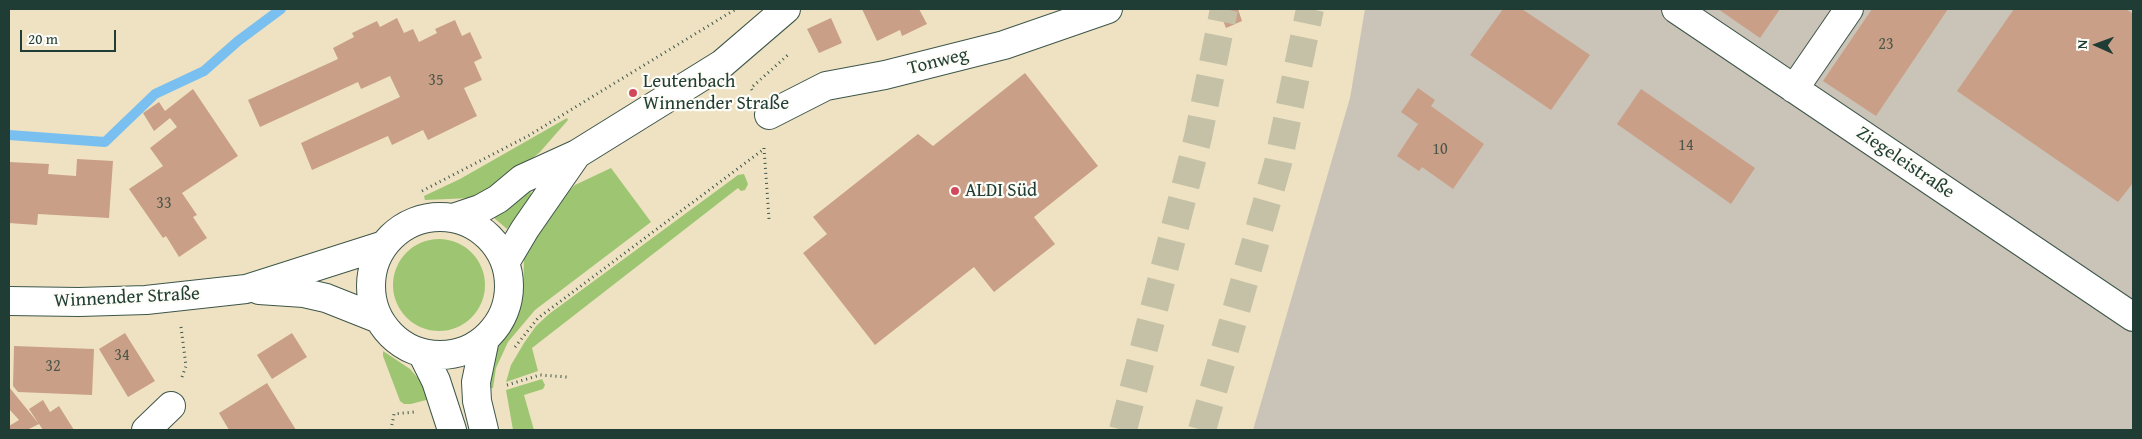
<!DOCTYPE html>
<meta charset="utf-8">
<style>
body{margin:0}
#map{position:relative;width:2142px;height:439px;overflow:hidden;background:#eee2c2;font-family:"Gentium Book Plus",serif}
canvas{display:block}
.frame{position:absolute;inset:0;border:10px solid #1f3d34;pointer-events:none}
.north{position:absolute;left:2072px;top:20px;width:50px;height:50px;-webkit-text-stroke:4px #fdfcf7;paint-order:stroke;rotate:272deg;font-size:14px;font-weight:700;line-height:20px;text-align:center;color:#1f3d34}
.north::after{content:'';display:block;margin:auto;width:18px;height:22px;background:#1f3d34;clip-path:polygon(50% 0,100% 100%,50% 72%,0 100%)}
.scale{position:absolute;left:20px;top:30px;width:96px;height:22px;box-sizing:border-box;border:2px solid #1f3d34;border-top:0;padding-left:6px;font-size:15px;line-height:18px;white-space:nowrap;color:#1f3d34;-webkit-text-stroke:4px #fdfcf7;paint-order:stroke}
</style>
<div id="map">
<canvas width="2142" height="439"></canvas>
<div class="frame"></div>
<div class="north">N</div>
<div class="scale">20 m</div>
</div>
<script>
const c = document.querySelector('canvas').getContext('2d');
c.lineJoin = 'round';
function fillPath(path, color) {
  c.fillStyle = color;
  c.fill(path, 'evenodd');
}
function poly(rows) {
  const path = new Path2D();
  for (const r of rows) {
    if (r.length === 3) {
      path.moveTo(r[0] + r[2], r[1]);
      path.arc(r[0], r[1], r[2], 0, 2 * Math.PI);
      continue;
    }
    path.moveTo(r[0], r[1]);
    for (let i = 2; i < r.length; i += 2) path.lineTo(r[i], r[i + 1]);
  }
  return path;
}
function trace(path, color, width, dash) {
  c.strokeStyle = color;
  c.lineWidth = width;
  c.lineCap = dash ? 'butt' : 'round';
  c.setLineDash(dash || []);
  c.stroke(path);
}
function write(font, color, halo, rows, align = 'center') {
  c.font = font + ' "Gentium Book Plus",serif';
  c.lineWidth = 4.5;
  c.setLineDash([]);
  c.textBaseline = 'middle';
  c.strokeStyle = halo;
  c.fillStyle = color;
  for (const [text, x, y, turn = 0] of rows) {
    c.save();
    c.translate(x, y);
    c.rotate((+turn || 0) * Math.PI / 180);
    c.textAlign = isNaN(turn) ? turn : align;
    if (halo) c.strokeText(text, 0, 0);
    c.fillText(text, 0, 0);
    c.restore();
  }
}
fillPath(poly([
 [1365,9,2133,9,2133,430,1253,430,1350,98]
]), '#cac3b8');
fillPath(poly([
 [567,118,568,120,540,152,498,186,472,198,425,200,424,196,460,179],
 [611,168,651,222,535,310,508,342,496,368,493,388,486,389,492,355,511,328,519,311,523,295,524,258,554,206,575,185],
 [744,174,748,184,745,190,741,191,738,188,532,348,538,371,506,382,511,365,524,343,536,326,549,314,738,175],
 [529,191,533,194,507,229,493,217],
 [439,285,46],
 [383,351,410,369,424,385,430,399,411,404,404,404,400,401,383,356],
 [542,379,545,385,543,389,524,395,534,430,513,430,506,390]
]), '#9ec672');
trace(poly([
 [9,135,105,142,155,94,204,71,238,41,281,9]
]), '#79c0f0', 10);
fillPath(poly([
 [862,9,919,9,927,24,902,36,900,30,877,41],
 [1223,9,1238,9,1242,21,1226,28,1219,10],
 [1503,9,1522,9,1590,55,1551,110,1470,55],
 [1718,9,1780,9,1760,38],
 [1872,9,1948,9,1876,116,1823,81],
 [2014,9,2126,9,2133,14,2133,183,2118,202,1957,91],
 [397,18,404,33,413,29,419,42,437,33,435,29,455,20,462,36,470,32,482,58,474,62,482,80,464,88,477,116,428,140,423,130,392,145,388,136,312,170,301,143,400,97,390,76,361,89,358,82,260,127,248,100,338,59,333,48,354,37,352,33,377,21,380,27],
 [831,18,842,43,819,53,807,29],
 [1025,73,1098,166,1034,217,1055,244,994,292,974,267,875,345,803,253,827,234,813,217,918,134,933,146],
 [1418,88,1435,100,1431,106,1484,144,1453,189,1422,167,1419,171,1397,156,1418,124,1401,112],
 [193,89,238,156,182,193,197,215,193,217,207,238,179,257,166,236,163,238,129,189,163,166,150,148,177,127,170,118,154,131,143,113,159,102,165,111],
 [1641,89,1755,168,1731,204,1617,124],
 [77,159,113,161,109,218,38,214,37,225,9,223,9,162,49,164,48,174,76,176],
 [125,333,155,381,128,397,99,349],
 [292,333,307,357,272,379,257,355],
 [14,346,94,349,92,395,18,392,13,386],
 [267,383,296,430,229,430,219,413],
 [9,387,39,424,29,409,43,400,50,412,59,406,74,430,43,430,39,424,27,430,9,430,9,426,19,420,10,410,9,411]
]), '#ca9f87');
trace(poly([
 [1123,430,1198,137,1224,9],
 [1202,430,1278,163,1310,9]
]), '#c5c1a6', 28, [28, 14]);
const minor = poly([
 [1676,9,2133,317],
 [1794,89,1849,9],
 [769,115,826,86,885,75,1004,45,1108,9],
 [440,286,69],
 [456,217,480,209,498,199,522,179,577,154,722,64,786,9],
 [506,261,525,229,577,154],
 [259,290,304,293,326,298,379,319],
 [9,301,79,302,146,300,246,289,384,245],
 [422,353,436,381,452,430],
 [146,430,171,406],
 [484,430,477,401,476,382,485,339]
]);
trace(minor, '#3e5649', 30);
trace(poly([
 [752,90,751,88,790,53],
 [764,148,769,219],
 [422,191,528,136,736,9],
 [181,327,186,366,182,377],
 [515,347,538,318,764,149],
 [507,385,540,375,567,377],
 [391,430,394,414,414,412]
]), '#3e5649', 3, [1, 4]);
trace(minor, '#fff', 28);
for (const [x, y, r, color] of [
 [633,93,5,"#d1495b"],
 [955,191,5,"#d1495b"]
]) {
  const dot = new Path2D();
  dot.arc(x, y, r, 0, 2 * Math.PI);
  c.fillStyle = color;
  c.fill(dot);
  trace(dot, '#fdfcf7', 2);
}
write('16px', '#4a5649', null, [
 ["23",1886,45],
 ["35",436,81],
 ["14",1686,146],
 ["10",1440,150],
 ["33",164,204],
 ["34",122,356],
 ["32",53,367]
]);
write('19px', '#1f3d34', '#fdfcf7', [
 ["Tonweg",938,62,-14],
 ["Ziegeleistraße",1905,163,34],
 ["Winnender Straße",127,298,-3]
]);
write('19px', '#1f3d34', '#fdfcf7', [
 ["Leutenbach",643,82],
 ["Winnender Straße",643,104],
 ["ALDI Süd",965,191]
], 'left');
</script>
